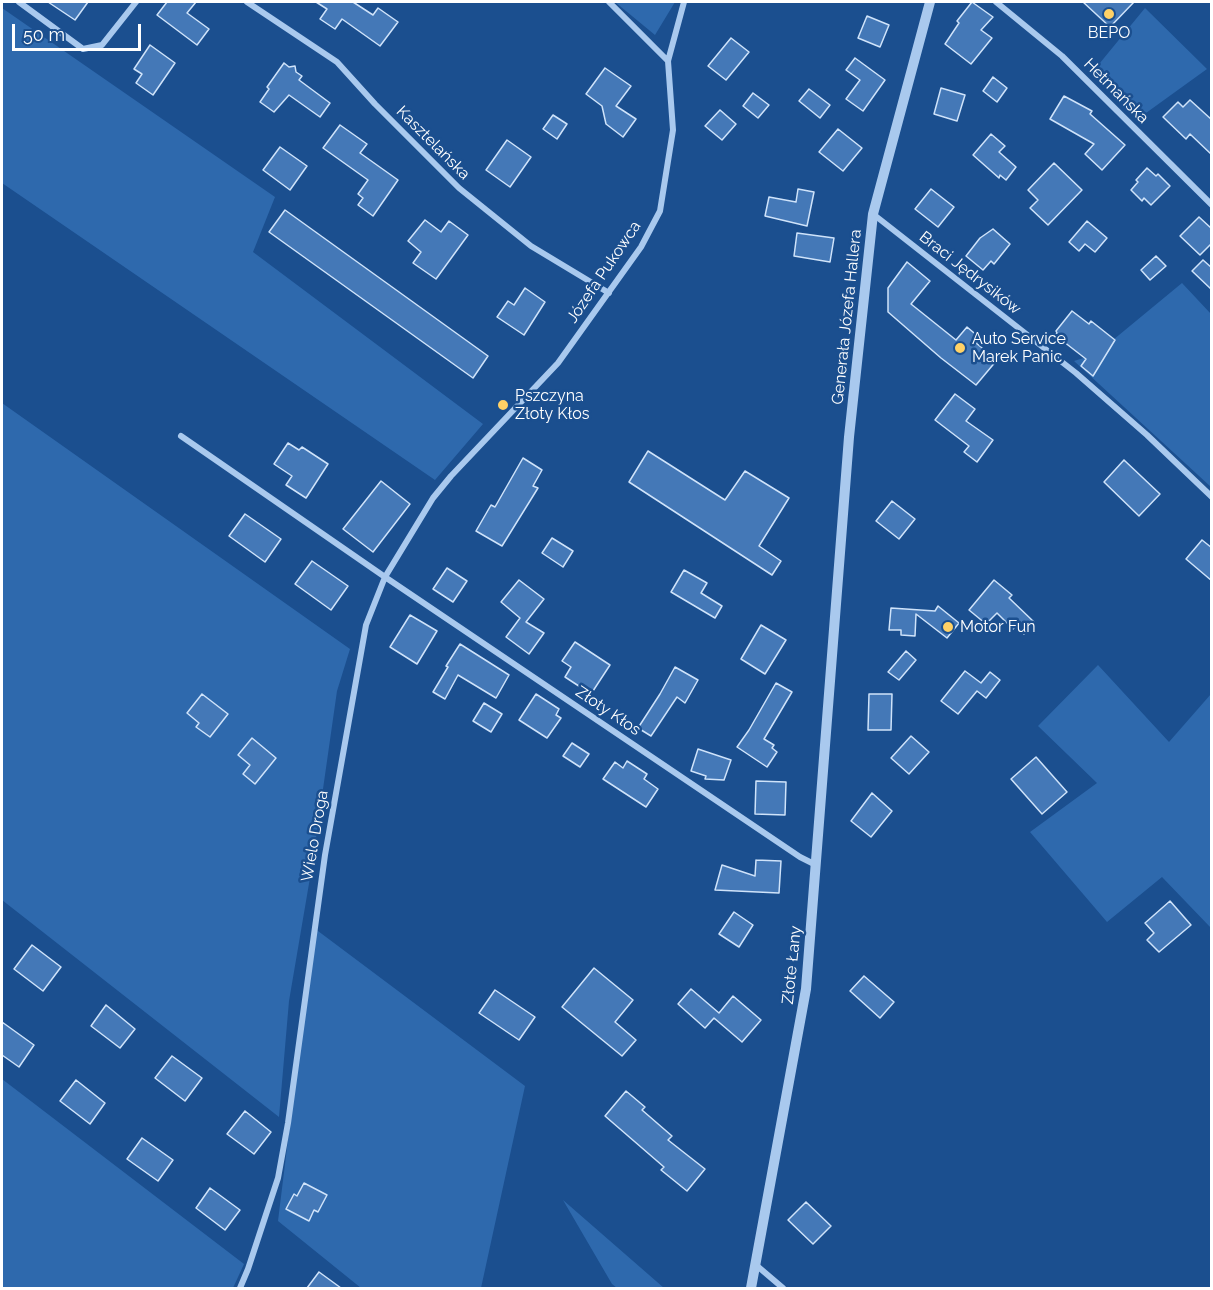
<!DOCTYPE html>
<meta charset="utf-8">
<style>
body{margin:0}
#map{position:relative;width:1213px;height:1290px;overflow:hidden;background:#1b4f8f;font-family:Raleway,sans-serif}
canvas{display:block}
.frame{position:absolute;inset:0;border:3px solid #fff;pointer-events:none}
.scale{position:absolute;left:12px;top:24px;width:129px;height:27px;box-sizing:border-box;border:3px solid #fff;border-top:0;padding-left:8px;font-size:18px;line-height:21px;white-space:nowrap;color:#fff;-webkit-text-stroke:4px #1b4f8f;paint-order:stroke}
</style>
<div id="map">
<canvas width="1213" height="1290"></canvas>
<div class="frame"></div>
<div class="scale">50 m</div>
</div>
<script>
const c = document.querySelector('canvas').getContext('2d');
c.lineJoin = 'round';
function fillPath(path, color) {
  c.fillStyle = color;
  c.fill(path, 'evenodd');
}
function poly(rows) {
  const path = new Path2D();
  for (const r of rows) {
    path.moveTo(r[0], r[1]);
    for (let i = 2; i < r.length; i += 2) path.lineTo(r[i], r[i + 1]);
  }
  return path;
}
function trace(path, color, width, dash) {
  c.strokeStyle = color;
  c.lineWidth = width;
  c.lineCap = dash ? 'butt' : 'round';
  c.setLineDash(dash || []);
  c.stroke(path);
}
function write(font, color, halo, rows, align = 'center') {
  c.font = font + ' Raleway,sans-serif';
  c.lineWidth = 5;
  c.setLineDash([]);
  c.textBaseline = 'middle';
  c.strokeStyle = halo;
  c.fillStyle = color;
  for (const [text, x, y, turn = 0] of rows) {
    c.save();
    c.translate(x, y);
    c.rotate((+turn || 0) * Math.PI / 180);
    c.textAlign = isNaN(turn) ? turn : align;
    if (halo) c.strokeText(text, 0, 0);
    c.fillText(text, 0, 0);
    c.restore();
  }
}
fillPath(poly([
 [615,2,675,2,655,35],
 [2,8,275,197,253,252,483,424,435,480,2,183],
 [1145,8,1207,69,1146,113,1095,69],
 [1182,283,1211,314,1211,487,1074,361,1096,354],
 [2,403,350,649,337,691,312,866,289,1001,279,1117,2,900],
 [1098,665,1169,742,1211,694,1211,928,1162,877,1107,922,1030,832,1097,783,1038,726],
 [314,928,525,1086,481,1288,361,1288,278,1221],
 [2,1079,244,1264,233,1288,2,1288],
 [563,1200,664,1288,617,1288,612,1284]
]), '#2e69ad');
const building = poly([
 [48,2,88,2,75,20,48,2],
 [167,2,196,2,187,13,209,29,197,45,157,15,167,2],
 [316,2,353,2,373,15,378,8,398,22,380,46,342,19,335,29,320,19,327,9,316,2],
 [972,2,993,17,981,30,992,38,971,64,945,44,959,23,957,21,972,2],
 [1083,2,1134,2,1110,27,1083,2],
 [867,16,889,25,880,47,858,38,867,16],
 [731,38,749,52,726,80,708,66,731,38],
 [150,45,175,63,153,95,136,83,142,74,134,69,150,45],
 [855,58,885,80,863,111,846,99,860,80,846,70,855,58],
 [284,63,289,67,295,66,296,72,302,76,299,80,330,103,320,117,289,95,274,112,260,102,269,89,267,87,284,63],
 [605,68,631,86,616,106,636,119,623,137,606,124,602,106,586,94,605,68],
 [993,77,1007,88,997,102,983,91,993,77],
 [941,88,965,95,957,121,934,114,941,88],
 [809,89,830,105,820,118,799,101,809,89],
 [753,93,769,105,758,118,743,106,753,93],
 [1064,96,1092,111,1090,114,1125,145,1102,170,1085,154,1094,144,1050,119,1064,96],
 [1190,100,1212,120,1212,155,1190,134,1186,139,1163,117,1178,102,1183,107,1190,100],
 [720,110,736,124,722,140,705,126,720,110],
 [553,115,567,124,557,139,543,129,553,115],
 [340,125,367,144,360,153,398,180,373,216,358,205,363,198,358,194,368,180,323,148,340,125],
 [838,129,862,148,843,171,819,152,838,129],
 [991,134,1005,146,999,152,1016,167,1006,180,1000,175,999,178,973,155,991,134],
 [507,140,531,157,510,187,486,170,507,140],
 [280,147,307,166,290,190,263,170,280,147],
 [1054,163,1082,190,1048,225,1030,208,1038,200,1028,190,1054,163],
 [1147,168,1156,176,1158,174,1170,186,1151,205,1144,198,1142,201,1131,190,1138,182,1136,180,1147,168],
 [798,189,814,192,807,226,765,216,769,197,796,202,798,189],
 [931,189,954,207,938,227,915,209,931,189],
 [285,210,488,356,473,378,269,232,285,210],
 [1199,217,1212,229,1212,243,1200,255,1180,236,1199,217],
 [425,220,441,232,449,221,468,235,436,279,413,263,421,252,408,241,425,220],
 [1087,221,1107,238,1095,252,1085,244,1079,251,1069,242,1087,221],
 [993,229,1010,244,994,264,991,261,983,270,966,256,980,238,993,229],
 [797,233,834,238,830,262,794,256,797,233],
 [1156,256,1166,266,1150,280,1141,270,1156,256],
 [1203,260,1212,268,1212,290,1192,271,1203,260],
 [907,262,930,281,911,304,956,340,967,327,980,338,976,343,997,360,976,385,941,358,888,312,888,288,907,262],
 [525,288,545,302,524,335,497,317,508,301,514,305,525,288],
 [1072,311,1089,324,1091,321,1115,340,1093,376,1081,366,1086,359,1055,335,1057,333,1056,331,1072,311],
 [955,394,975,409,966,421,993,440,977,462,964,452,969,446,935,420,955,394],
 [288,443,299,450,302,447,328,464,306,498,286,485,292,476,274,464,288,443],
 [648,451,725,500,745,471,789,498,759,546,781,561,772,575,629,482,648,451],
 [523,458,542,470,533,486,538,488,502,546,476,531,491,505,495,507,523,458],
 [1124,460,1160,494,1139,516,1104,482,1124,460],
 [381,481,410,504,373,552,343,529,381,481],
 [892,501,915,519,899,539,876,521,892,501],
 [245,514,281,539,265,562,229,536,245,514],
 [552,538,573,551,563,567,542,553,552,538],
 [1202,540,1212,548,1212,581,1186,559,1202,540],
 [312,561,348,586,331,610,295,584,312,561],
 [447,568,467,581,453,602,433,589,447,568],
 [684,570,707,583,701,593,722,606,715,618,671,592,684,570],
 [519,580,544,599,526,622,544,633,529,654,506,637,520,618,501,602,519,580],
 [994,580,1012,595,1009,598,1034,622,1024,634,1016,626,1013,629,997,613,986,624,969,610,994,580],
 [938,606,959,623,947,638,916,614,915,636,901,635,901,630,889,630,891,608,935,611,938,606],
 [410,615,437,631,417,664,390,647,410,615],
 [761,625,786,640,765,674,741,659,761,625],
 [575,642,610,665,591,694,565,677,571,667,562,661,575,642],
 [460,644,509,675,496,698,458,675,445,699,433,692,448,667,446,666,460,644],
 [906,651,916,660,899,680,888,672,906,651],
 [675,667,698,680,685,703,677,697,651,736,638,728,660,694,675,667],
 [965,671,981,683,990,672,1000,680,986,698,977,691,958,714,941,701,965,671],
 [776,683,792,692,764,739,774,745,772,748,777,752,767,767,737,747,749,730,776,683],
 [202,694,228,714,210,737,196,727,199,723,187,713,202,694],
 [536,694,559,709,556,715,561,718,547,738,519,720,536,694],
 [869,694,892,694,891,730,868,730,869,694],
 [484,703,502,714,491,732,473,721,484,703],
 [911,736,929,752,909,774,891,758,911,736],
 [252,738,276,758,255,784,243,774,250,765,238,755,252,738],
 [572,743,589,754,580,767,563,756,572,743],
 [698,749,731,760,724,780,705,779,706,776,691,771,698,749],
 [1036,757,1067,792,1042,814,1011,779,1036,757],
 [627,761,647,774,644,779,658,789,646,807,603,779,615,762,623,768,627,761],
 [756,781,786,782,785,815,755,814,756,781],
 [872,793,892,811,871,837,851,821,872,793],
 [756,860,781,861,779,893,715,890,722,865,755,876,756,860],
 [1170,901,1191,925,1159,952,1147,940,1154,933,1145,923,1170,901],
 [734,912,753,925,739,947,719,934,734,912],
 [32,945,61,967,43,991,14,969,32,945],
 [594,968,633,1000,615,1022,636,1040,622,1056,562,1007,594,968],
 [864,976,894,1002,880,1018,850,991,864,976],
 [691,989,719,1013,733,996,761,1020,742,1042,714,1018,705,1028,678,1004,691,989],
 [495,990,535,1017,519,1040,479,1013,495,990],
 [106,1005,135,1029,120,1048,91,1026,106,1005],
 [2,1022,34,1045,19,1067,2,1055,2,1022],
 [172,1056,202,1078,185,1101,155,1078,172,1056],
 [76,1080,105,1103,90,1124,60,1101,76,1080],
 [626,1091,645,1107,642,1110,672,1136,668,1140,705,1169,687,1191,661,1170,664,1167,605,1116,626,1091],
 [245,1111,271,1132,254,1154,227,1134,245,1111],
 [142,1138,173,1160,158,1181,127,1159,142,1138],
 [304,1183,327,1195,318,1212,314,1210,309,1221,286,1209,294,1194,297,1196,304,1183],
 [210,1188,240,1210,225,1230,196,1208,210,1188],
 [806,1202,831,1226,813,1244,788,1220,806,1202],
 [319,1272,341,1288,307,1288,319,1272]
]);
fillPath(building, '#4478b7');
trace(building, '#cfe3fa', 1.5);
trace(poly([
 [19,2,83,49,102,45,136,2],
 [247,2,337,62,375,104,459,188,531,246,609,293],
 [609,2,668,61],
 [996,2,1062,56,1212,205],
 [873,214,1076,373,1147,435,1212,497],
 [181,436,385,577,800,857,816,865],
 [756,1265,783,1288],
 [240,1288,248,1269,278,1178,288,1123,325,855,366,625,385,577,433,498,451,476,558,363,641,247,660,211,673,130,668,61,684,2]
]), '#a9c9ee', 6);
trace(poly([
 [751,1288,806,989,849,437,873,214,930,2]
]), '#a9c9ee', 10);
for (const [x, y, r, color] of [
 [1109,14,6,"#ffd166"],
 [960,348,6,"#ffd166"],
 [503,405,6,"#ffd166"],
 [948,627,6,"#ffd166"]
]) {
  const dot = new Path2D();
  dot.arc(x, y, r, 0, 2 * Math.PI);
  c.fillStyle = color;
  c.fill(dot);
  trace(dot, '#1b4f8f', 2);
}
write('16px', '#fff', '#1b4f8f', [
 ["BEPO",1109,33,"center"],
 ["Auto Service",972,339],
 ["Marek Panic",972,357],
 ["Pszczyna",515,396],
 ["Złoty Kłos",515,414],
 ["Motor Fun",960,627]
], 'left');
write('16px', '#fff', '#1b4f8f', [
 ["Hetmańska",1116,91,45],
 ["Kasztelańska",433,143,45],
 ["Józefa Pukowca",604,272,-56],
 ["Braci Jędrysików",970,273,38],
 ["Generała Józefa Hallera",847,317,-84],
 ["Złoty Kłos",608,711,34],
 ["Wielo Droga",315,836,-80],
 ["Złote Łany",792,965,-84]
]);
</script>
